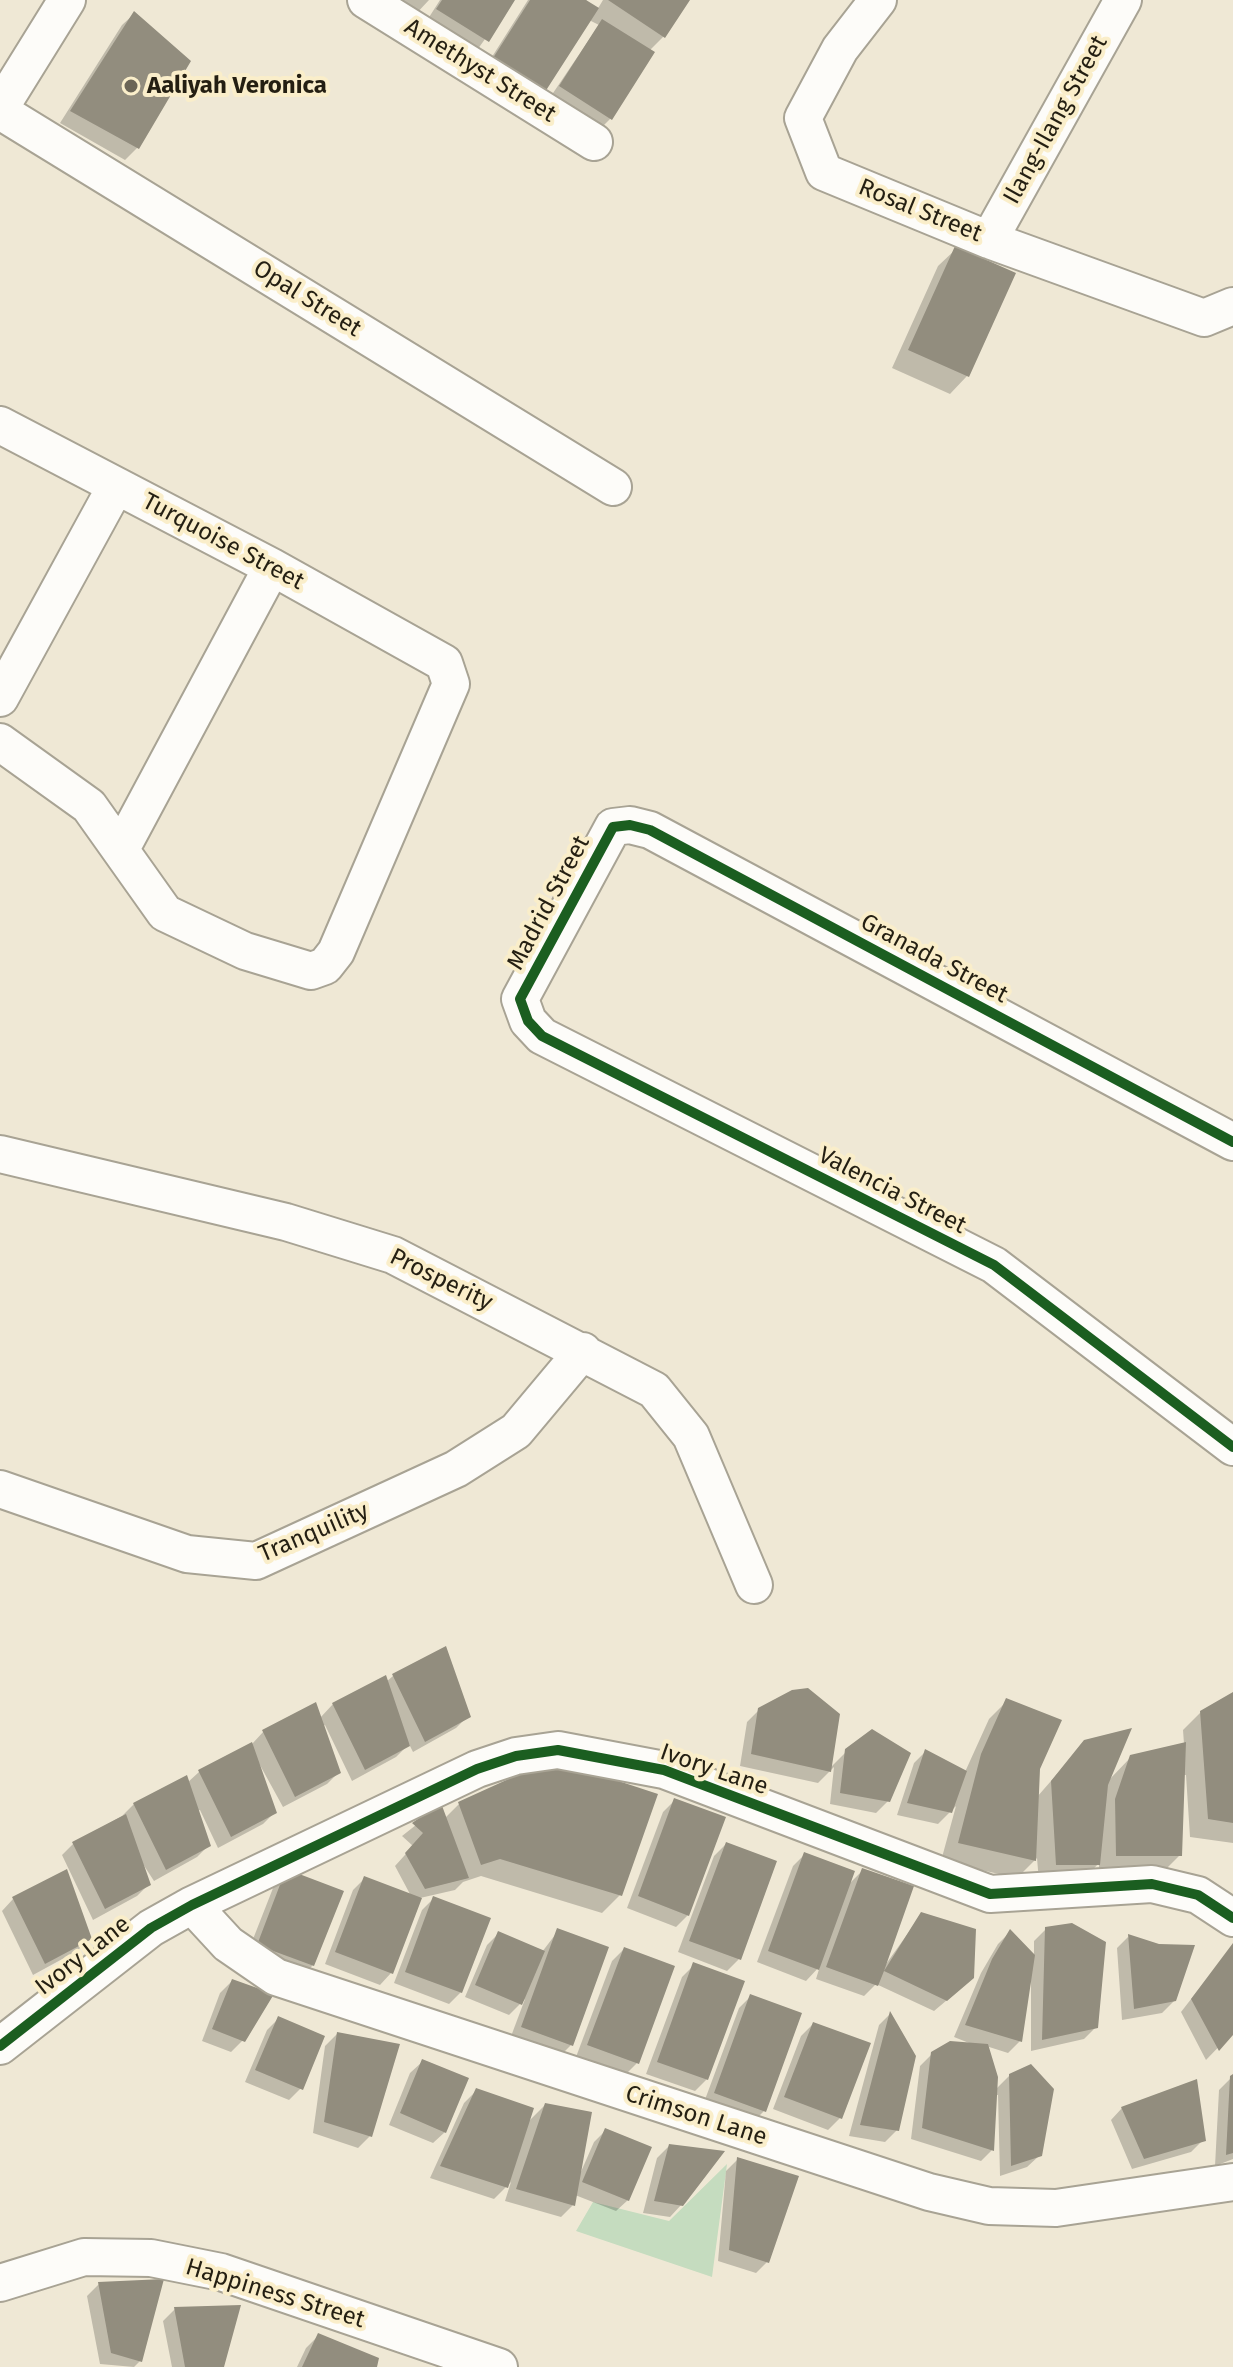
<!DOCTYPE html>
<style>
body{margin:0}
canvas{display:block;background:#efe8d5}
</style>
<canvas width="1233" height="2367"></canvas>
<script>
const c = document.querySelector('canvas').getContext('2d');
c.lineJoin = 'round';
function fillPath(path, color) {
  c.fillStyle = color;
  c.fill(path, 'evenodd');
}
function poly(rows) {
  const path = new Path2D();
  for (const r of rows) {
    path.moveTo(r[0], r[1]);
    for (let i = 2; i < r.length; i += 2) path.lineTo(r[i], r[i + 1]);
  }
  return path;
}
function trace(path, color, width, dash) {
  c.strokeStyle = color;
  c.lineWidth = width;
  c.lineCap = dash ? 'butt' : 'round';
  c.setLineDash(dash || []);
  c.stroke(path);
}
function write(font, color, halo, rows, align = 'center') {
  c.font = font + ' "Fira Sans",sans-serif';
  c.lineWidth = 8;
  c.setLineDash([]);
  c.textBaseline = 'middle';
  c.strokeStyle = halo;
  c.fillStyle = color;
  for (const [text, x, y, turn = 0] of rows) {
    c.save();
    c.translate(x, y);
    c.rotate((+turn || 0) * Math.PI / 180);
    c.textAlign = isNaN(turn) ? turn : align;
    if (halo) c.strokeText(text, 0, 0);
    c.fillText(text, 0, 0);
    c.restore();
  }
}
fillPath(poly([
 [727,2164,712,2277,576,2231,593,2202,669,2221]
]), '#c5dcbf');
fillPath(poly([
 [390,0,429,0,415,15],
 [440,0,513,0,475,53,426,22],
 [528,0,586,0,597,10,603,0,687,0,663,37,649,51,610,119,599,130,549,99,599,25,589,20,483,71],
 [134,14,137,148,125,160,60,123,122,25],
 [956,249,967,376,950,394,892,368,938,266],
 [393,1676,468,1716,456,1728,413,1752,409,1744,396,1757,352,1781,325,1725,323,1726,339,1772,327,1784,283,1807,255,1756,275,1812,263,1824,218,1848,200,1810,197,1811,209,1845,197,1857,154,1881,141,1861,149,1884,137,1896,93,1920,62,1855,74,1843,122,1816,134,1804,187,1783,199,1772,252,1744,264,1731,320,1718,333,1704,386,1682],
 [1233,1694,1233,1843,1190,1837,1186,1775,1183,1775,1180,1855,1162,1873,1099,1873,1099,1863,1081,1882,1039,1882,1037,1858,1017,1878,941,1861,956,1806,938,1824,897,1815,914,1763,926,1751,965,1772,989,1719,1007,1701,1038,1769,1037,1797,1085,1742,1108,1781,1131,1757,1184,1744,1183,1730,1201,1712],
 [759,1710,830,1768,847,1751,888,1801,876,1813,830,1804,834,1767,818,1783,740,1766,747,1722],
 [675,1800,688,1915,676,1927,627,1908,663,1812],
 [459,1804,620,1895,602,1913,481,1876,463,1882,455,1890,420,1898,391,1973,380,1985,325,1964,353,1890,365,1878,411,1896,395,1866,413,1846,402,1836,440,1806,445,1818],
 [726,1844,739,1959,727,1971,678,1952,714,1856],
 [805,1854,848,1885,863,1870,886,1964,921,1915,959,1990,934,2011,876,1984,864,1996,816,1979,820,1966,806,1981,757,1962,793,1866],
 [286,1872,313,1965,301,1977,246,1957,275,1883],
 [434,1898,461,1992,449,2004,394,1983,422,1910],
 [13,1899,89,1939,77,1951,33,1975,2,1911],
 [1046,1929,1096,2027,1084,2039,1031,2051,1031,1969,1020,2041,1008,2053,986,2046,995,2090,1010,2075,1040,2155,1027,2167,1000,2176,998,2095,995,2095,992,2150,981,2161,911,2139,920,2066,933,2053,974,2045,954,2037,981,1973,998,1944,1010,1932,1034,1957,1034,1941],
 [558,1931,571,2045,559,2057,510,2039,525,1999,509,2015,465,1997,487,1945,499,1933,542,1952],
 [1128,1937,1175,2000,1162,2013,1122,2020,1117,1948],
 [1233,1945,1233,2032,1206,2060,1181,2012],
 [624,1949,637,2063,625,2075,576,2057,612,1961],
 [694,1965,707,2079,695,2091,646,2074,682,1977],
 [232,1981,243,2040,231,2052,202,2041,220,1993],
 [751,1996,764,2111,752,2123,703,2105,739,2008],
 [890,2014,897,2130,885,2142,849,2136,879,2025],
 [279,2018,301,2088,289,2100,245,2082,267,2030],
 [813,2024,840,2118,828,2130,773,2109,801,2036],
 [337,2034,370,2136,358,2148,313,2133,325,2046],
 [422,2062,445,2132,433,2143,389,2125,410,2073],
 [1233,2076,1233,2159,1215,2166,1219,2090],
 [476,2091,527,2123,545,2105,580,2174,594,2142,606,2130,628,2200,616,2211,575,2195,573,2205,561,2217,505,2201,511,2182,494,2199,430,2178,464,2103],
 [1122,2108,1203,2140,1191,2152,1132,2169,1111,2120],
 [669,2146,682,2204,670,2217,643,2213,657,2158],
 [738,2159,767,2262,756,2273,718,2261,726,2171],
 [99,2284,140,2361,134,2367,100,2364,87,2296],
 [175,2309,222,2367,172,2367,163,2321],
 [318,2336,375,2367,297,2367,306,2348]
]), '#0003');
fillPath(poly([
 [442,0,515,0,489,42,436,9],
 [530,0,586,0,599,8,545,92,493,58],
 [608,0,690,0,665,38],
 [134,11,191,61,139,149,70,111],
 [602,19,655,52,612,120,559,86],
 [955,246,1016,273,969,377,908,350],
 [446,1646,471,1717,425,1742,392,1674],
 [386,1675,410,1746,365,1770,332,1703],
 [808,1688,840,1714,831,1772,751,1754,758,1708,792,1690],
 [1233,1692,1233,1823,1208,1819,1200,1711],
 [1006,1698,1062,1720,1040,1769,1036,1861,958,1843,981,1754],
 [316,1702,341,1773,295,1797,262,1730],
 [1132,1728,1108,1785,1100,1865,1056,1865,1051,1781,1084,1740],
 [872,1729,911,1753,890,1802,840,1793,845,1749],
 [252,1742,277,1813,231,1837,198,1770],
 [1186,1742,1182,1856,1116,1856,1115,1799,1130,1755],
 [925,1749,967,1771,952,1813,907,1803],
 [535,1767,585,1770,658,1794,622,1896,500,1859,481,1865,458,1802],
 [187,1775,211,1846,166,1870,133,1803],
 [674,1798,726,1817,689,1916,638,1896],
 [441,1803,469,1878,425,1889,405,1853,423,1833,412,1823],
 [126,1814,151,1885,105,1909,72,1842],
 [726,1842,777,1861,741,1960,689,1941],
 [804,1852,855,1871,819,1970,768,1951],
 [862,1868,914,1886,884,1971,921,1912,976,1929,974,1978,947,2001,884,1971,878,1986,826,1967],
 [67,1869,92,1939,45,1964,12,1897],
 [286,1869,344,1891,314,1966,257,1945],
 [364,1876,422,1898,393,1974,335,1952],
 [433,1896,491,1918,462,1993,405,1972],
 [1072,1923,1106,1942,1098,2028,1042,2040,1045,1927],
 [557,1928,609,1947,573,2046,521,2027],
 [1010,1929,1035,1955,1022,2042,965,2025,992,1959],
 [498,1931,545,1951,522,2005,475,1985],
 [1128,1934,1159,1944,1195,1945,1176,2001,1134,2009],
 [1233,1943,1233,2035,1219,2051,1191,1999],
 [624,1947,675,1966,639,2064,587,2045],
 [693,1962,745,1981,708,2080,657,2062],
 [232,1979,274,1994,245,2042,212,2029],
 [750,1994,802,2013,766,2112,714,2093],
 [890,2011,916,2056,899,2131,860,2125],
 [278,2016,325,2036,303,2090,255,2070],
 [813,2022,871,2043,842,2119,784,2097],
 [337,2032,400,2044,372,2137,324,2122],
 [950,2041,988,2044,998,2077,994,2151,922,2128,931,2052],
 [422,2059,469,2078,446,2133,400,2113],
 [1031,2064,1054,2089,1042,2156,1011,2166,1009,2074],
 [1233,2074,1233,2153,1226,2155,1230,2076],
 [1197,2079,1206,2141,1144,2159,1121,2107],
 [476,2088,534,2108,508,2188,440,2166],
 [545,2103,592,2112,575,2206,516,2189],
 [605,2128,652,2147,629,2201,582,2182],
 [669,2144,725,2151,683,2206,654,2201],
 [737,2157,799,2176,769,2263,729,2250],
 [164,2279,142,2362,111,2353,98,2282],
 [241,2305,224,2367,185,2367,174,2307],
 [318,2333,379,2358,377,2367,302,2367]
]), '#928d7e');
const minor = poly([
 [366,0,594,142],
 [878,0,840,49,803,118,824,172,989,240,1204,318,1233,306],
 [0,108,67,0],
 [0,111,613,487],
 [989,240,1123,0],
 [0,425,272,567,444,663,451,684,336,952,325,966,311,971,245,951,165,913,89,806,0,742],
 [0,698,116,486],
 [121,849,272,567],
 [1233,1142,650,830,630,825,613,827,520,999,528,1021,542,1036,994,1265,1233,1447],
 [0,1154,286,1222,393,1255,654,1390,691,1436,754,1585],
 [0,1489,187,1554,256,1561,456,1469,516,1431,583,1351],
 [192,1905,228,1944,276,1977,929,2192,989,2206,1056,2208,1233,2182],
 [0,2046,151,1928,192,1905,477,1769,516,1756,558,1750,664,1770,990,1894,1152,1884,1198,1895,1233,1918],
 [0,2283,84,2257,151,2258,221,2272,499,2367]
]);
trace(minor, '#a8a394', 40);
trace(minor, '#fdfcf9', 36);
trace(poly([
 [1233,1142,650,830,630,825,613,827,520,999,528,1021,542,1036,994,1265,1233,1447],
 [0,2046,151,1928,192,1905,477,1769,516,1756,558,1750,664,1770,990,1894,1152,1884,1198,1895,1233,1918]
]), '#1b5e20', 10);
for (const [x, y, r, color] of [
 [131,86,8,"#6b6556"]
]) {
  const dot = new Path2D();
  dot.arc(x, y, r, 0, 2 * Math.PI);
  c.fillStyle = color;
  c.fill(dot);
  trace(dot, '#faeeca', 3);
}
write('24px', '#241f12', '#faeeca', [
 ["Amethyst Street",480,71,32],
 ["Ilang-Ilang Street",1056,120,-61],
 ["Rosal Street",920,211,22],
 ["Opal Street",307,299,32],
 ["Turquoise Street",223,542,28],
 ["Madrid Street",549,903,-62],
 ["Granada Street",934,959,28],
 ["Valencia Street",892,1191,27],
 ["Prosperity",441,1280,26],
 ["Tranquility",314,1533,-23],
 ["Ivory Lane",714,1770,19],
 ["Ivory Lane",83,1956,-38],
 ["Crimson Lane",696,2116,18],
 ["Happiness Street",275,2294,17]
]);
write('bold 24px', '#241f12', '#faeeca', [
 ["Aaliyah Veronica",147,86]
], 'left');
</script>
